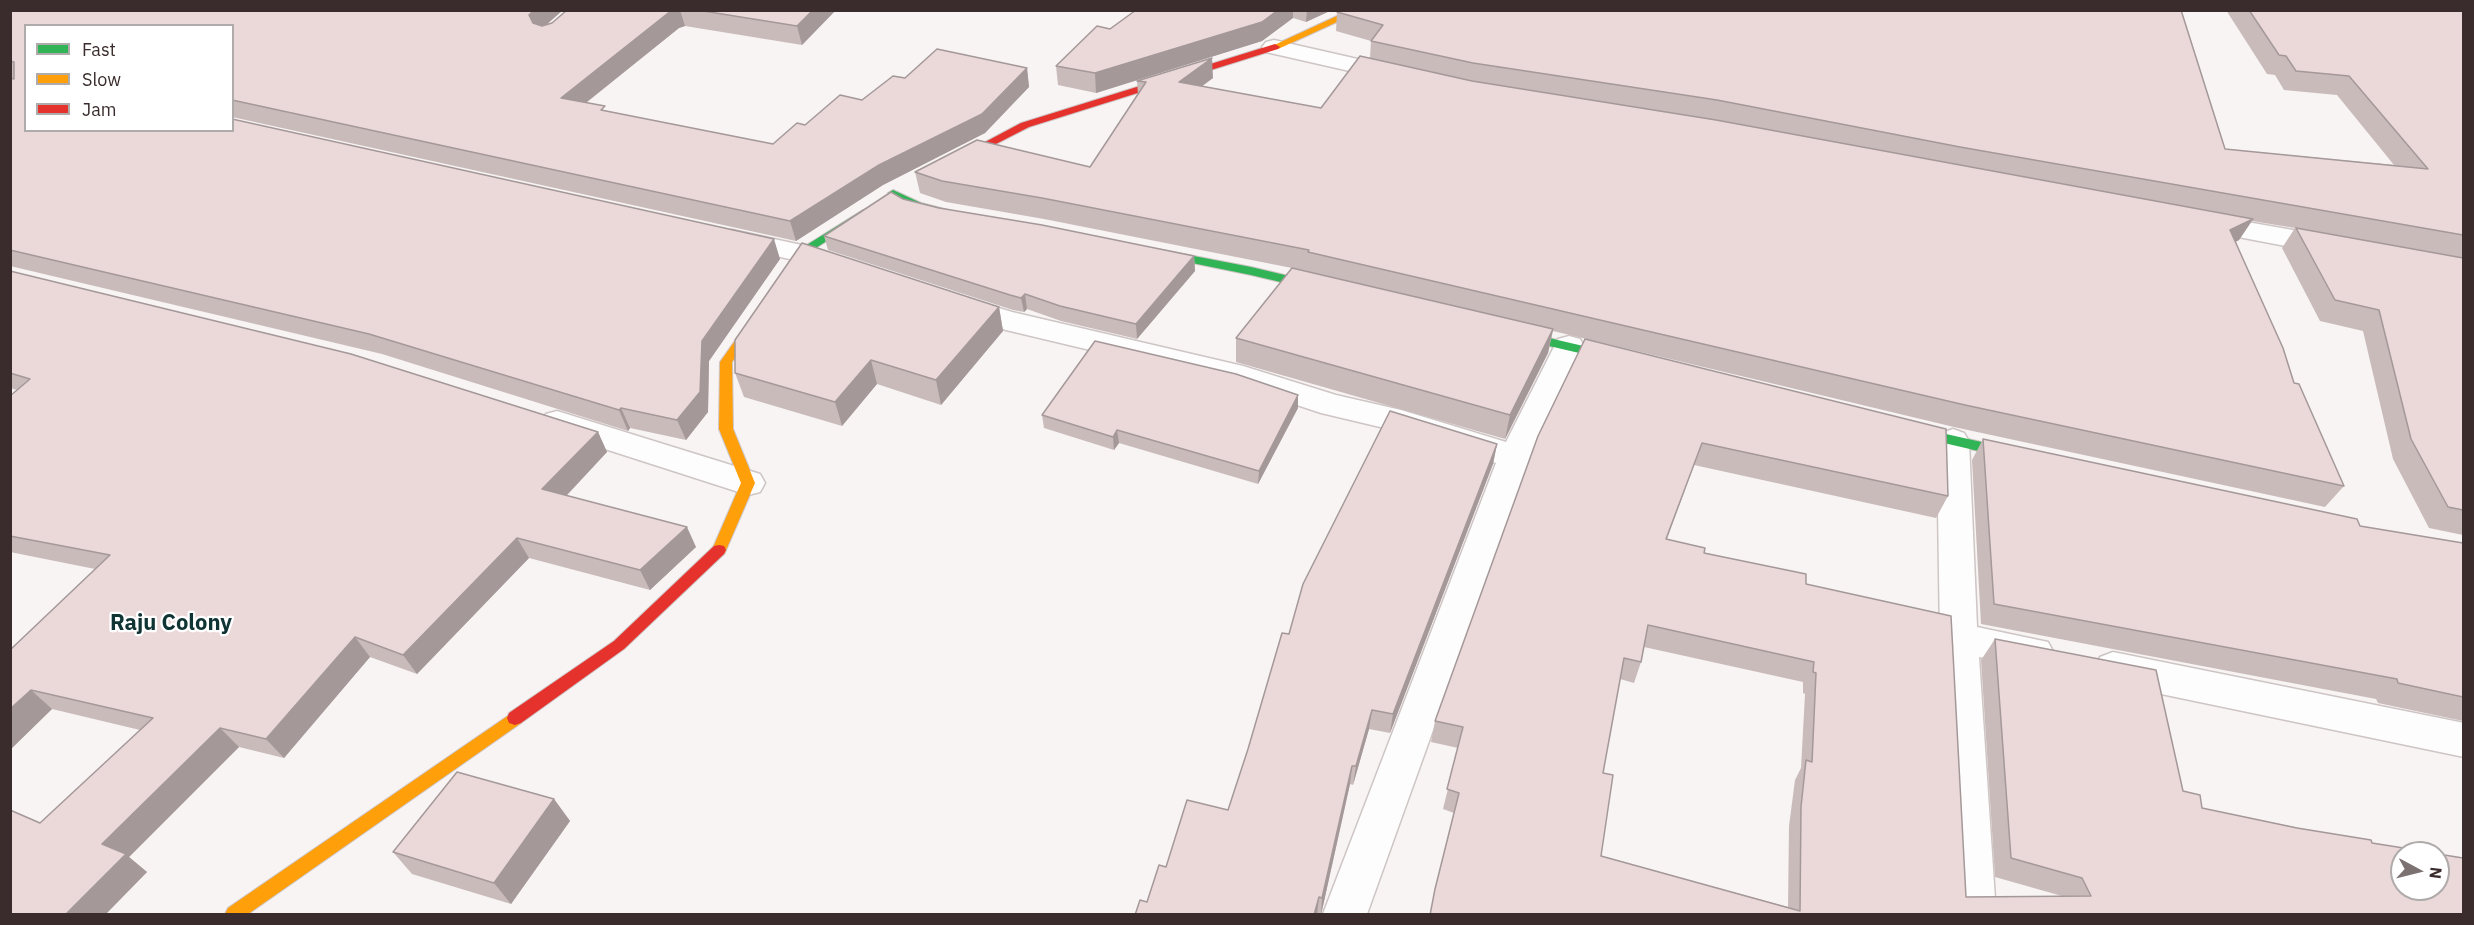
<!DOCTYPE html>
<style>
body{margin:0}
#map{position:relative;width:2474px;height:925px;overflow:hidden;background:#f8f4f4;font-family:"IBM Plex Sans",sans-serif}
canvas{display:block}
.frame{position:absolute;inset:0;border:12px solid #3a2c2c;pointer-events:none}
.legend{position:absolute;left:24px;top:24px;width:210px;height:108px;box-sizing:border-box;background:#fff;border:2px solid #b0abab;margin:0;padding:8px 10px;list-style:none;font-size:18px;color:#3a2c2c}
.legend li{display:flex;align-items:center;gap:12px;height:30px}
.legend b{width:30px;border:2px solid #b0abab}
.north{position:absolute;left:2390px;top:841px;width:60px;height:60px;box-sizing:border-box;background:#fff;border:2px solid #b0abab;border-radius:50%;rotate:97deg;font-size:16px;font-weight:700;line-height:24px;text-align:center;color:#3a2c2c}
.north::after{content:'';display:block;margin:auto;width:21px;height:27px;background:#7c7272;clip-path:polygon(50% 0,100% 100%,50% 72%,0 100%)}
</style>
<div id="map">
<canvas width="2474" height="925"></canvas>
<div class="frame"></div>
<ul class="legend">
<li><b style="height:8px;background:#30b455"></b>Fast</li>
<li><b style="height:8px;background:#ff9f0a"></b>Slow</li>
<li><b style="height:8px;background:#e5322d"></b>Jam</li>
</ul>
<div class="north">N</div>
</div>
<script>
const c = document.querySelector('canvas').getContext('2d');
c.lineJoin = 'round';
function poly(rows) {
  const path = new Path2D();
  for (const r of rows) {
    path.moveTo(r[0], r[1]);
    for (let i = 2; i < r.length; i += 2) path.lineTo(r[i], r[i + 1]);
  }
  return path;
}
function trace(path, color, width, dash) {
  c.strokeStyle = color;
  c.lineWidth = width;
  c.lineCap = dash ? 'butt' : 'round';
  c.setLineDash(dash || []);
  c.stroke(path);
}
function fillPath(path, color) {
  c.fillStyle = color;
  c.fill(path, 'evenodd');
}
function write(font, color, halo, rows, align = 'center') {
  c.font = font + ' "IBM Plex Sans",sans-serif';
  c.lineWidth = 4.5;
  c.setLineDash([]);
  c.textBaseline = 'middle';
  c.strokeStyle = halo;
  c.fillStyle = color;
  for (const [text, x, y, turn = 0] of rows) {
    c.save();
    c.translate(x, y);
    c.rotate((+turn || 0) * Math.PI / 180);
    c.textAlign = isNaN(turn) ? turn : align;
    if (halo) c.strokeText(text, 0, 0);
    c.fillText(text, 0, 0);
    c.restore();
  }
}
const street = poly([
 [1274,40,1406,70,1410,75,1406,80,1398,82,1266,52,1262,47,1266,42,1274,40],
 [2201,214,2333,237,2343,240,2347,246,2343,252,2333,255,2191,228,2187,222,2191,216,2201,214],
 [732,230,811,247,843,258,847,264,843,270,833,273,794,260,722,244,718,238,722,232,732,230],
 [959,296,1012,312,1243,366,1336,395,1401,410,1506,442,1558,339,1569,336,1580,339,1584,346,1531,457,1367,914,1323,914,1496,463,1397,431,1321,413,1237,385,1006,330,949,312,944,305,949,298,959,296],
 [557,411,760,474,765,483,760,492,748,495,546,430,541,422,546,414,557,411],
 [1953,429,1964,433,1969,441,1977,627,2048,642,2054,653,2048,664,2035,668,1979,657,1996,914,1952,914,1940,638,1937,441,1942,433,1953,429],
 [2113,652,2464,723,2464,757,2113,684,2100,679,2094,668,2100,657,2113,652]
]);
const fast = poly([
 [893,190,921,203,952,211,954,213,948,216,913,207,889,195,888,193,893,190],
 [863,210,867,211,867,215,805,255,752,334,744,334,742,331,744,328,797,251,863,210],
 [1152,248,1251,267,1331,286,1333,289,1327,293,1251,275,1148,254,1146,252,1152,248],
 [1506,328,1622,355,1628,359,1622,363,1502,335,1500,332,1506,328],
 [1902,424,2021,451,2028,456,2021,461,1897,432,1895,429,1897,426,1902,424]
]);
const slow = poly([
 [1350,10,1363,10,1278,49,1270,47,1350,10],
 [748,327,754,331,732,362,733,429,755,483,726,550,724,554,719,555,714,554,712,550,741,483,719,429,720,362,744,328,748,327],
 [515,711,521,713,523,718,521,723,248,914,225,914,228,908,515,711]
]);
const jam = poly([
 [1275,44,1280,47,1278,49,1029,127,953,166,945,166,944,164,1021,123,1275,44],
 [719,545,724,546,726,550,724,554,624,649,521,723,515,725,509,723,507,718,509,713,614,641,714,546,719,545]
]);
trace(street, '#cec5c5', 3);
trace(fast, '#cec5c5', 2);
trace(slow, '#cec5c5', 2);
trace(jam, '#cec5c5', 2);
fillPath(street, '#fefdfd');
fillPath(fast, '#30b455');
fillPath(slow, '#ff9f0a');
fillPath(jam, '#e5322d');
fillPath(poly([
 [10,10,563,10,547,24,552,23,567,10,836,10,802,45,685,26,679,28,586,103,607,111,773,144,805,125,862,100,905,78,1027,68,1029,87,985,133,883,185,796,241,232,117,232,26,26,130,780,259,709,361,708,412,686,440,630,428,628,431,382,354,10,266,10,78,14,78,10,78],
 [1136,10,1332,10,1306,22,1293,18,1262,41,1096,93,1058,85,1056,66],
 [2226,10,2463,10,2463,535,2429,528,2393,459,2363,331,2320,321,2282,248,2295,228,2252,221,2239,240,2236,242,2294,383,2344,486,2325,507,1954,427,1553,331,1548,353,1505,439,1236,362,1236,338,1307,271,1044,219,946,202,920,193,915,172,1090,167,1138,95,1137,81,1213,78,1201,86,1321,108,1370,58,1371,41,1336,31,1337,12,2225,149,2394,165,2337,95,2284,90,2275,75,2267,74],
 [903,199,939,208,1194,256,1195,271,1137,339,1061,321,1027,309,1024,312,1013,310,828,250,824,236],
 [10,271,598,432,607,452,566,496,696,547,650,590,529,558,417,674,370,657,284,758,239,747,129,857,147,872,105,915,10,915,40,823,140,730,52,709,10,750,10,650,95,569,10,552,10,396,17,390,10,388],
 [999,307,1003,331,941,405,877,384,842,426,744,397,735,373],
 [1585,339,1948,496,1936,518,1694,465,1667,539,1704,553,1806,584,1966,897,2062,896,1995,877,1981,660,1995,639,2202,808,2372,843,2463,915,1430,915,1454,813,1443,809,1458,748,1431,742,1435,721],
 [1644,647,1803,682,1803,693,1805,694,1801,768,1795,780,1789,826,1788,907,1601,856,1603,773,1620,679,1634,683,1641,662],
 [1298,395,1298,408,1258,484,1119,443,1114,450,1044,428,1042,415],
 [1983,439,2360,526,2463,543,2463,721,2378,703,2376,699,1981,624,1972,460],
 [1497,444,1493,464,1390,733,1369,729,1353,785,1350,784,1321,915,1135,915,1147,902,1166,867,1228,810,1289,634],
 [554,799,570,821,511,904,412,874,393,852]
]), '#cabbbb');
fillPath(poly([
 [534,10,563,10,536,34,529,15],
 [672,10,680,10,685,26,679,28,568,117,561,98],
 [813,10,836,10,802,45,797,26],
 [1278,10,1293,10,1293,18,1262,41,1096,93,1095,73],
 [1307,10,1332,10,1306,22],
 [1212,58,1213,78,1180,103,1179,82],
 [1027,68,1029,87,985,133,883,185,796,241,790,221],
 [2253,219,2239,240,2217,251,2230,230],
 [774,239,780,259,709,361,708,412,686,440,677,420,702,341],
 [1194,256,1195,271,1137,339,1136,324],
 [1025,294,1027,309,1024,312,1021,298],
 [999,307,1003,331,941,405,936,380],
 [1553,329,1548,353,1505,439,1510,415],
 [871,360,877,384,842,426,835,402],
 [1298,395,1298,408,1258,484,1259,471],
 [621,408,630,428,628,431,619,410],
 [1117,430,1119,443,1114,450,1113,437],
 [598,432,607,452,553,510,542,489],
 [1497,444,1493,464,1390,733,1393,714],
 [687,527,696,547,650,590,640,570],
 [517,538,529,558,417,674,403,655],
 [355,637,370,657,284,758,266,739],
 [31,690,52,709,10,750,10,709],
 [1372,710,1369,729,1353,785,1356,766],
 [220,728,239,747,129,857,147,872,105,915,65,915,102,844],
 [1352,766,1350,784,1321,915,1322,898],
 [554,799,570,821,511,904,494,883],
 [1319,897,1317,915,1314,915]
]), '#a49899');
const building = poly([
 [10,10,534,10,529,15,533,23,542,26,552,23,567,10,672,10,561,98,605,106,601,110,773,144,797,123,805,125,840,95,862,100,893,76,905,78,937,49,1027,68,982,114,879,165,790,221,232,100,232,26,26,26,26,130,232,130,232,119,774,239,702,341,700,392,677,420,621,408,619,410,369,334,10,250,10,78,14,79,14,62,10,61,10,10],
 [697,10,813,10,797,26,697,10],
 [1136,10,1278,10,1262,22,1095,73,1056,66,1097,26,1110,29,1136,10],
 [1341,10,2181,10,2225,149,2428,169,2349,76,2296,71,2286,56,2279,55,2249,10,2463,10,2463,235,1960,147,1717,100,1473,63,1371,41,1383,25,1337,12,1341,10],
 [1360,56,1472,81,1716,120,2253,219,2230,230,2283,348,2294,383,2299,384,2344,486,1965,405,1308,252,1309,250,1042,198,942,181,915,172,977,140,1090,167,1146,82,1137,81,1212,58,1179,82,1321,108,1360,56],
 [891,192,903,199,939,208,1042,225,1194,256,1136,324,1060,306,1025,294,1021,298,1010,295,824,236,891,192],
 [2296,228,2463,258,2463,510,2448,507,2411,439,2379,310,2335,300,2296,228],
 [802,243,999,307,936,380,871,360,835,402,735,373,735,340,802,243],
 [1292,268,1553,329,1510,415,1236,338,1292,268],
 [10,271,351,354,598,432,542,489,687,527,640,570,517,538,403,655,355,637,266,739,220,728,102,844,126,854,65,915,10,915,10,810,40,823,153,718,31,690,10,709,10,650,110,555,10,536,10,396,30,379,10,373,10,271],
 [1585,339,1946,429,1948,496,1702,443,1666,539,1705,548,1704,553,1806,574,1806,584,1951,616,1966,897,2091,896,2082,878,2011,858,1995,639,2156,670,2183,791,2200,795,2202,808,2297,828,2371,840,2372,843,2435,853,2402,853,2402,889,2438,889,2438,854,2463,858,2463,915,1430,915,1435,889,1459,793,1447,789,1463,727,1435,721,1538,436,1585,339],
 [1648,625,1814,662,1813,672,1816,673,1812,762,1806,760,1801,807,1800,911,1601,856,1613,775,1603,773,1624,658,1641,662,1648,625],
 [1095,341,1236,374,1298,395,1259,471,1117,430,1113,437,1042,415,1095,341],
 [1390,411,1497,444,1393,714,1372,710,1356,766,1352,766,1322,898,1319,897,1314,915,1135,915,1140,900,1147,902,1159,865,1166,867,1187,800,1228,810,1248,749,1282,633,1289,634,1303,584,1390,411],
 [1983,439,2357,519,2360,526,2463,543,2463,697,2398,683,2397,679,1994,604,1983,439],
 [457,772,554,799,494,883,393,852,457,772]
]);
fillPath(building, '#ebd9da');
trace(building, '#a49899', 1.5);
write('bold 22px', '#103334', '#fff', [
 ["Raju Colony",171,624]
]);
</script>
